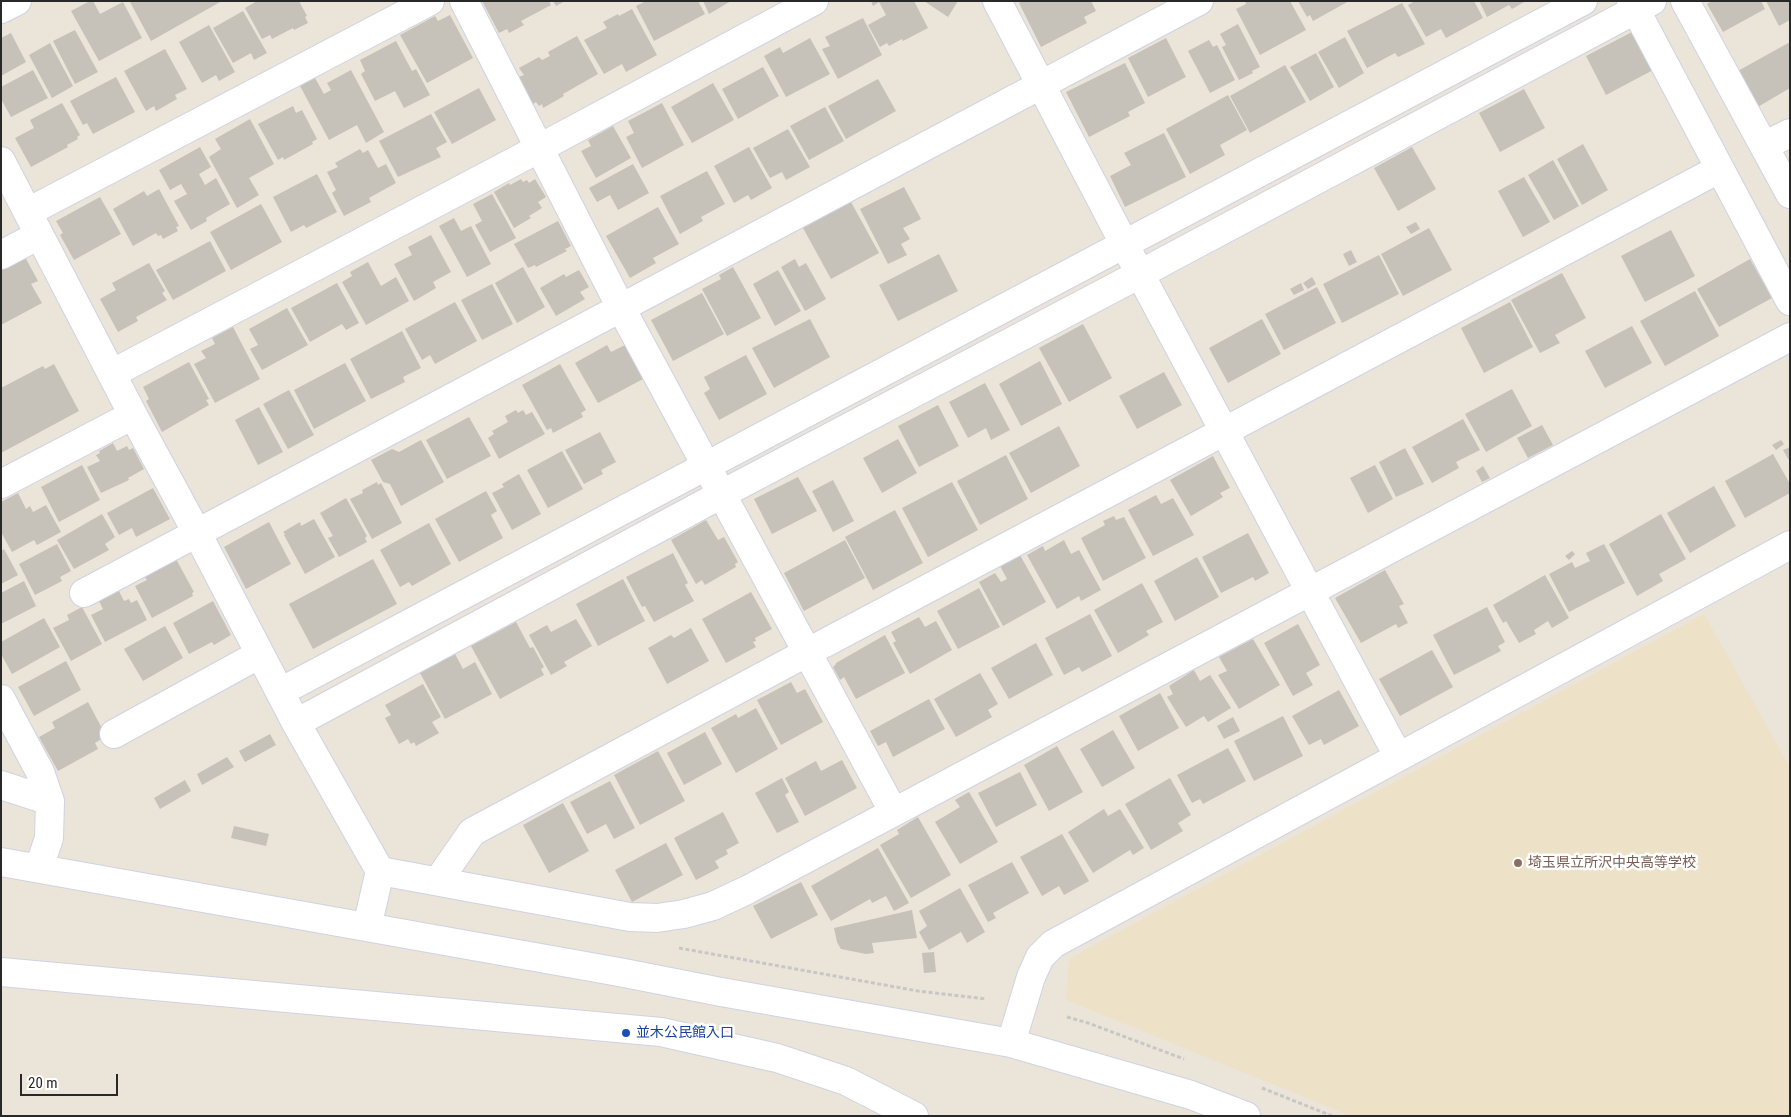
<!DOCTYPE html>
<meta charset="utf-8">
<style>
body{margin:0}
#map{position:relative;width:1791px;height:1117px;overflow:hidden;background:#ebe4d9;font-family:"Roboto Condensed",sans-serif}
canvas{display:block}
.frame{position:absolute;inset:0;border:2px solid #282828;pointer-events:none}
.scale{position:absolute;left:20px;top:1074px;width:98px;height:22px;box-sizing:border-box;border:2px solid #282828;border-top:0;padding-left:6px;font-size:15px;line-height:18px;white-space:nowrap;color:#282828;-webkit-text-stroke:4px #fff;paint-order:stroke}
</style>
<div id="map">
<canvas width="1791" height="1117"></canvas>
<div class="frame"></div>
<div class="scale">20 m</div>
</div>
<script>
const c = document.querySelector('canvas').getContext('2d');
c.lineJoin = 'round';
function fillPath(path, color) {
  c.fillStyle = color;
  c.fill(path, 'evenodd');
}
function poly(rows) {
  const path = new Path2D();
  for (const r of rows) {
    path.moveTo(r[0], r[1]);
    for (let i = 2; i < r.length; i += 2) path.lineTo(r[i], r[i + 1]);
  }
  return path;
}
function trace(path, color, width, dash) {
  c.strokeStyle = color;
  c.lineWidth = width;
  c.lineCap = dash ? 'butt' : 'round';
  c.setLineDash(dash || []);
  c.stroke(path);
}
function write(font, color, halo, rows, align = 'center') {
  c.font = font + ' "Roboto Condensed","Noto Sans JP",sans-serif';
  c.lineWidth = 5;
  c.setLineDash([]);
  c.textBaseline = 'middle';
  c.strokeStyle = halo;
  c.fillStyle = color;
  for (const [text, x, y, turn = 0] of rows) {
    c.save();
    c.translate(x, y);
    c.rotate((+turn || 0) * Math.PI / 180);
    c.textAlign = isNaN(turn) ? turn : align;
    if (halo) c.strokeText(text, 0, 0);
    c.fillText(text, 0, 0);
    c.restore();
  }
}
fillPath(poly([
 [1704,614,1790,767,1790,1116,1351,1116,1066,1000,1069,959]
]), '#ede1c8');
fillPath(poly([
 [90,1,93,1,100,14,123,2,142,38,99,61,71,11],
 [131,1,222,1,151,41,130,2],
 [257,1,299,1,307,16,305,17,308,23,294,30,293,28,272,39,270,35,262,39,245,8],
 [482,1,549,1,551,5,521,21,524,25,509,33,507,29,499,33],
 [553,1,565,1,556,6],
 [646,1,698,1,705,14,654,41,636,6],
 [703,1,731,1,709,14],
 [871,1,914,1,928,28,903,41,902,39,889,46,887,43,880,47,868,25,886,15,879,2,873,6],
 [924,1,958,1,948,17],
 [1023,1,1091,1,1096,11,1084,17,1087,23,1041,47,1019,3],
 [1245,1,1290,1,1306,30,1260,55,1236,9,1246,4],
 [1298,1,1349,1,1313,21,1310,15,1307,17],
 [1415,1,1474,1,1483,18,1446,38,1441,29,1426,37,1408,5],
 [1479,1,1526,1,1512,9,1509,5,1487,17],
 [1712,1,1761,1,1765,9,1723,32,1707,4],
 [1766,1,1790,1,1790,20,1779,26],
 [1402,3,1425,44,1398,57,1395,53,1367,68,1347,31],
 [632,9,657,55,626,72,622,64,604,74,584,40,607,28,603,22,618,14,619,16],
 [243,11,267,53,254,60,251,53,233,63,213,28],
 [450,15,473,58,427,83,400,35,435,16,438,21],
 [863,18,882,55,838,79,822,49,830,46,825,37],
 [1238,24,1260,67,1252,71,1253,73,1239,80,1222,47,1226,45,1220,34],
 [209,25,235,72,219,81,216,75,202,83,179,42],
 [75,30,98,72,75,84,53,41],
 [1632,32,1653,70,1606,95,1586,56],
 [11,33,26,62,1,76,1,38],
 [577,36,598,74,563,94,564,96,543,108,542,104,539,106,536,102,533,104,519,77,524,75,519,68,539,57,542,60,550,56,548,52],
 [1345,37,1364,73,1339,88,1318,52],
 [810,38,830,74,786,97,764,56,780,47,783,53],
 [1166,38,1186,77,1148,97,1128,58],
 [1209,40,1213,47,1217,45,1235,80,1210,93,1188,51],
 [396,41,412,71,416,69,430,95,404,108,395,91,375,101,361,74,365,71,360,60],
 [1790,42,1790,88,1756,108,1736,72],
 [50,43,73,86,52,98,29,55],
 [165,49,187,89,175,95,177,99,156,111,154,106,146,111,124,71],
 [1316,53,1334,87,1310,101,1290,67],
 [1125,63,1145,103,1128,112,1130,116,1089,137,1066,92],
 [1285,65,1306,102,1250,133,1230,96],
 [763,67,779,96,738,119,722,89],
 [33,70,48,98,11,117,1,99,1,87],
 [351,70,384,132,366,143,357,125,329,140,300,86,315,78,324,94,331,90,327,83],
 [116,77,135,112,93,134,87,123,83,125,70,101],
 [878,79,896,111,846,139,828,106],
 [713,83,734,120,692,143,671,107],
 [479,88,496,120,452,144,434,112],
 [1524,89,1545,128,1500,152,1479,113],
 [1228,95,1247,130,1220,145,1225,155,1190,174,1166,129],
 [62,103,80,135,77,137,78,139,67,145,68,147,31,167,15,138,34,128,30,120],
 [662,103,684,145,642,168,626,137,634,133,628,121],
 [293,106,296,113,302,110,317,139,312,142,313,144,284,160,283,157,278,160,258,124],
 [825,107,844,141,809,160,790,126],
 [431,114,447,142,436,148,441,157,398,177,379,141],
 [250,119,274,164,249,178,259,195,237,208,209,157,221,149,215,139],
 [613,126,631,158,596,178,581,151,591,146,588,140],
 [788,129,810,167,786,180,782,172,770,178,753,148],
 [1164,133,1186,177,1125,207,1110,176,1131,165,1124,153],
 [1583,144,1608,190,1582,205,1557,159],
 [200,147,211,167,199,174,205,185,216,178,230,204,206,218,207,221,191,230,174,201,187,194,181,184,170,190,159,170],
 [749,147,772,188,751,200,748,195,734,203,714,166],
 [1412,147,1436,189,1398,211,1374,168],
 [360,149,363,153,368,150,378,168,386,164,396,183,369,198,371,202,344,216,332,193,336,190,327,172,338,167,335,163],
 [1553,160,1579,206,1554,220,1528,175],
 [633,164,649,193,618,210,610,195,597,202,589,188],
 [707,171,725,204,701,217,703,221,680,234,660,196],
 [317,174,337,212,306,228,304,225,291,232,273,197],
 [1524,177,1550,222,1523,237,1498,191],
 [521,179,523,182,527,180,529,183,535,179,546,197,538,202,542,208,529,216,531,218,514,228,494,192,509,183,510,185],
 [904,187,921,219,903,228,910,239,901,244,907,255,888,264,860,209],
 [159,189,179,226,176,227,178,231,163,239,161,235,158,236,156,233,133,246,113,209,144,191,147,196],
 [492,194,516,238,490,252,475,225,482,221,473,204],
 [100,197,121,234,74,260,60,235,63,233,56,221],
 [851,202,879,253,831,279,803,228],
 [261,204,282,242,231,270,210,232],
 [658,207,679,244,653,258,656,263,630,278,606,236],
 [454,218,461,231,471,226,491,264,467,277,439,226],
 [558,221,571,246,565,249,567,251,536,267,535,265,528,268,514,244],
 [1416,222,1420,229,1411,234,1406,227],
 [1429,228,1452,270,1403,296,1381,254],
 [1671,230,1695,276,1645,302,1621,256],
 [431,235,451,272,433,282,436,288,414,301,394,264,412,255,408,247],
 [210,241,226,271,173,300,156,270],
 [1351,250,1357,262,1349,266,1343,254],
 [939,254,958,291,898,321,879,285],
 [1379,255,1399,294,1342,323,1323,284],
 [25,257,38,281,31,284,42,303,1,325,1,270],
 [795,259,799,267,806,263,826,299,805,311,781,267],
 [1750,259,1772,298,1719,327,1697,289],
 [368,262,381,286,396,277,409,301,366,325,342,282,352,276,350,272],
 [149,263,165,291,162,293,167,300,136,317,138,321,118,332,100,299,116,290,112,283],
 [523,267,545,307,517,323,495,283],
 [733,267,761,318,727,336,702,289,721,279,719,275],
 [579,270,589,287,580,292,585,299,556,316,540,288,564,274,566,277],
 [778,270,801,311,775,326,753,284],
 [1562,273,1586,318,1555,335,1560,343,1540,353,1511,300],
 [1312,277,1316,284,1308,289,1303,283],
 [337,283,359,323,346,330,342,324,310,342,291,308],
 [1301,283,1304,290,1294,295,1290,289],
 [492,284,513,324,482,340,461,300],
 [1317,287,1336,323,1284,350,1265,314],
 [1695,291,1719,336,1665,366,1640,321],
 [702,293,724,334,673,361,651,320],
 [455,302,477,341,435,364,430,355,422,360,405,329],
 [1510,302,1533,347,1484,373,1461,328],
 [287,308,308,345,262,370,250,349,258,345,249,329],
 [810,319,830,357,774,388,752,348],
 [1262,319,1281,354,1228,383,1209,348],
 [1083,324,1112,378,1069,402,1039,348],
 [1632,326,1652,363,1605,388,1585,351],
 [233,327,260,379,215,403,194,364,206,358,201,351,215,344,212,338],
 [402,331,421,368,403,377,405,382,371,399,350,359],
 [607,345,611,352,625,345,643,379,598,403,575,363],
 [746,355,767,394,719,420,704,393,710,389,704,377],
 [1040,361,1062,404,1021,426,999,384],
 [189,362,209,399,206,400,209,405,162,432,146,401,149,399,143,387],
 [345,363,366,401,314,429,294,390],
 [54,364,79,411,1,453,1,388,43,366,45,369],
 [560,364,586,410,581,413,583,417,553,433,551,428,547,430,522,385],
 [1164,372,1182,405,1137,429,1119,396],
 [985,383,1010,430,991,440,986,428,968,438,949,402],
 [1512,389,1532,426,1486,452,1465,414],
 [289,390,314,435,288,449,263,404],
 [938,405,959,446,919,467,898,426],
 [259,407,283,452,258,465,235,420],
 [516,410,518,413,523,410,526,415,532,412,545,434,499,459,488,438,494,434,492,431,508,422,505,416],
 [469,417,491,456,447,479,426,440],
 [1463,419,1480,450,1456,462,1459,468,1432,483,1412,447],
 [1542,425,1553,445,1528,458,1517,438],
 [1059,426,1080,466,1031,493,1009,453],
 [600,432,616,462,601,470,603,474,584,484,565,450],
 [898,439,917,473,882,493,863,458],
 [421,440,444,482,401,506,390,484,383,482,371,460,392,449,399,452],
 [1781,440,1784,444,1776,450,1772,445],
 [113,443,117,451,127,446,129,450,133,448,144,469,128,478,129,480,101,493,87,467,100,461,96,455,100,453,99,451],
 [1790,447,1790,462,1783,450],
 [1405,448,1424,484,1396,497,1379,462],
 [562,451,583,489,548,508,527,470],
 [1773,454,1790,484,1790,493,1745,518,1725,481],
 [1006,455,1028,499,980,525,957,481],
 [1213,456,1230,488,1220,493,1223,497,1191,516,1170,480],
 [82,465,100,500,59,522,41,487],
 [1375,465,1393,499,1368,513,1350,478],
 [1483,466,1490,478,1482,482,1476,471],
 [519,474,541,514,512,530,492,493,504,487,502,484],
 [798,477,817,511,772,534,754,499],
 [833,480,854,521,833,532,812,491],
 [377,482,378,485,381,483,402,523,372,539,350,499,363,493,362,490],
 [952,482,978,530,928,557,902,508],
 [1714,486,1736,526,1690,553,1667,513],
 [153,488,170,519,136,537,132,528,119,535,107,513],
 [486,491,497,511,491,515,503,538,459,562,435,519],
 [18,493,26,509,30,506,33,512,46,505,61,532,37,545,34,540,12,552,1,532,1,502],
 [1156,495,1161,504,1173,498,1194,535,1153,556,1128,510],
 [346,498,367,536,365,538,367,542,339,557,328,538,333,536,320,513],
 [895,510,923,563,873,590,845,537],
 [102,514,115,537,105,544,109,550,74,569,57,540],
 [1661,514,1686,559,1659,574,1663,581,1637,596,1609,544],
 [1114,516,1116,520,1124,517,1146,558,1103,581,1081,538,1105,525,1103,521],
 [314,519,335,557,305,574,284,535,285,534,283,532,300,522,301,526],
 [706,520,718,540,724,537,738,562,735,564,736,567,705,585,702,580,696,584,671,540],
 [269,522,291,564,246,589,224,547],
 [429,523,451,564,412,586,409,582,400,587,380,550],
 [1248,533,1269,573,1255,581,1253,577,1221,593,1202,557],
 [845,540,865,578,804,611,784,573],
 [1064,540,1071,554,1079,550,1101,590,1081,601,1079,596,1057,609,1027,555,1043,546,1045,551],
 [57,544,71,571,60,577,62,581,35,595,19,564],
 [1604,544,1625,583,1569,612,1549,574,1572,562,1575,568,1590,561,1586,553],
 [4,549,18,575,1,584,1,551],
 [1572,551,1575,554,1569,560,1565,556],
 [673,553,688,583,685,585,694,601,654,622,645,606,642,607,626,577],
 [1020,555,1046,602,1003,626,979,582,995,573,1001,582,1007,579,1000,566],
 [1197,557,1219,597,1175,621,1154,581],
 [176,559,194,592,192,593,193,596,152,618,135,586,147,580,144,576],
 [373,559,397,604,313,649,289,604],
 [1385,570,1404,604,1399,606,1408,623,1398,628,1396,624,1361,643,1335,598],
 [1545,575,1569,618,1552,628,1548,621,1534,630,1536,634,1519,643,1506,621,1503,623,1493,605],
 [623,579,645,621,598,646,576,604],
 [24,581,36,606,1,624,1,593],
 [1142,583,1163,622,1146,631,1149,635,1118,653,1094,610],
 [979,588,1000,627,958,649,937,611],
 [118,589,124,601,129,599,131,603,137,600,147,620,105,642,91,615,103,609,98,599],
 [751,592,772,629,755,638,756,641,753,642,756,647,726,663,702,619],
 [213,601,231,635,214,645,212,642,189,654,173,623],
 [82,607,102,644,71,661,53,628,69,620,67,615],
 [1487,607,1505,642,1498,646,1501,651,1454,675,1433,635],
 [1090,614,1112,656,1082,672,1079,667,1064,675,1045,638],
 [919,617,925,627,936,621,952,650,910,674,893,643,896,641,891,632],
 [44,618,60,647,12,674,1,654,1,642],
 [576,619,592,646,564,662,567,666,551,675,529,635,547,625,551,632],
 [516,622,530,648,533,647,544,667,541,669,544,675,500,699,471,646],
 [1298,624,1320,665,1306,673,1313,685,1293,696,1264,643],
 [165,626,183,658,143,681,124,649],
 [691,628,709,661,667,684,648,648,671,635,674,638],
 [885,635,905,673,856,699,844,677,840,680,833,667,836,664,836,663],
 [1253,639,1280,685,1239,709,1218,675,1227,671,1219,657],
 [1036,643,1053,675,1009,699,991,668],
 [1432,650,1453,687,1400,716,1379,679],
 [454,652,463,669,475,662,492,694,445,719,419,671],
 [66,661,81,690,34,716,18,687],
 [1194,670,1200,681,1210,675,1231,708,1208,722,1204,716,1186,727,1167,697,1173,694,1169,686],
 [980,673,998,704,988,710,992,717,956,737,934,699],
 [791,682,797,693,805,689,823,722,781,745,757,700],
 [423,684,441,717,432,722,439,733,416,746,414,742,411,744,408,739,399,744,385,718,391,715,385,705],
 [1339,690,1359,726,1324,745,1321,739,1309,745,1292,716],
 [1160,693,1179,728,1138,751,1119,716],
 [929,699,945,729,893,757,886,742,878,746,870,731],
 [88,702,106,736,95,743,98,749,58,771,39,737,55,728,52,722],
 [756,708,778,749,736,773,711,728,736,714,738,718],
 [1283,716,1303,756,1254,781,1234,741],
 [1233,717,1240,731,1224,739,1217,726],
 [1113,730,1135,768,1102,787,1080,749],
 [705,732,722,764,684,785,667,753],
 [270,734,276,745,245,762,239,751],
 [1057,746,1083,792,1049,811,1024,765],
 [1228,748,1246,781,1203,804,1200,799,1192,803,1177,775],
 [658,751,685,801,640,825,614,775],
 [227,757,234,767,202,785,197,774],
 [842,760,857,788,805,816,785,778,816,761,821,771],
 [1020,772,1037,805,996,827,978,793],
 [782,778,789,792,785,795,799,822,777,833,755,793],
 [1170,778,1191,815,1178,823,1183,831,1151,850,1125,804],
 [185,780,191,791,160,809,154,798],
 [610,781,635,828,614,839,606,824,587,834,570,802],
 [969,792,998,842,960,864,935,822,960,807,955,800],
 [563,803,589,851,549,873,523,825],
 [1104,809,1108,816,1120,809,1144,848,1133,855,1130,850,1093,873,1068,832],
 [723,812,739,843,726,850,728,854,715,861,719,868,696,880,674,838],
 [918,817,951,875,911,898,880,845,899,834,897,830],
 [234,826,269,834,266,846,231,838],
 [1062,834,1089,881,1064,895,1059,886,1042,896,1020,857],
 [666,843,683,875,632,902,615,870],
 [878,848,909,903,894,911,886,896,872,903,870,899,831,921,811,886],
 [1012,862,1029,893,993,913,996,918,988,922,968,885],
 [801,882,818,915,771,939,753,906],
 [960,888,985,932,967,943,961,932,929,950,919,932,927,926,919,911],
 [912,910,917,938,872,943,874,953,866,954,841,949,837,942,834,928],
 [934,952,936,972,924,973,922,953]
]), '#c6c1b9');
const minor = poly([
 [464,1,621,308,893,811],
 [997,1,1140,274,1398,756],
 [1631,1,1790,301],
 [1685,1,1790,194],
 [1,9,17,1],
 [1764,146,1790,133],
 [1,161,133,415,197,533,296,723,380,871,367,927],
 [28,212,430,1],
 [1,255,39,235],
 [113,373,521,158,814,1],
 [1,484,133,415],
 [84,593,1199,1],
 [280,692,1583,1],
 [1,699,40,772,50,801],
 [296,723,722,494,1140,274,1652,1],
 [114,734,260,654],
 [1,785,50,801,49,838,39,868],
 [1,862,619,972,721,992,1011,1043,1191,1095,1246,1116],
 [380,871,630,917,657,918,684,914,713,906,747,890,1790,337],
 [438,881,472,832,808,652,1719,169],
 [1,972,661,1032,777,1058,846,1081,914,1116],
 [1011,1043,1031,977,1040,957,1053,944,1790,545]
]);
trace(minor, '#cfd2e2', 30);
trace(poly([
 [679,948,918,991,986,999],
 [1067,1017,1088,1023,1184,1059],
 [1262,1088,1332,1116]
]), '#c7c7c7', 3, [4, 2.5]);
trace(minor, '#fff', 28);
for (const [x, y, r, color] of [
 [1518,863,5,"#8d6e63"],
 [626,1033,5,"#1a4fb4"]
]) {
  const dot = new Path2D();
  dot.arc(x, y, r, 0, 2 * Math.PI);
  c.fillStyle = color;
  c.fill(dot);
  trace(dot, '#fff', 2);
}
write('14px', '#785e54', '#fff', [
 ["埼玉県立所沢中央高等学校",1528,863]
], 'left');
write('14px', '#164399', '#fff', [
 ["並木公民館入口",636,1033]
], 'left');
</script>
